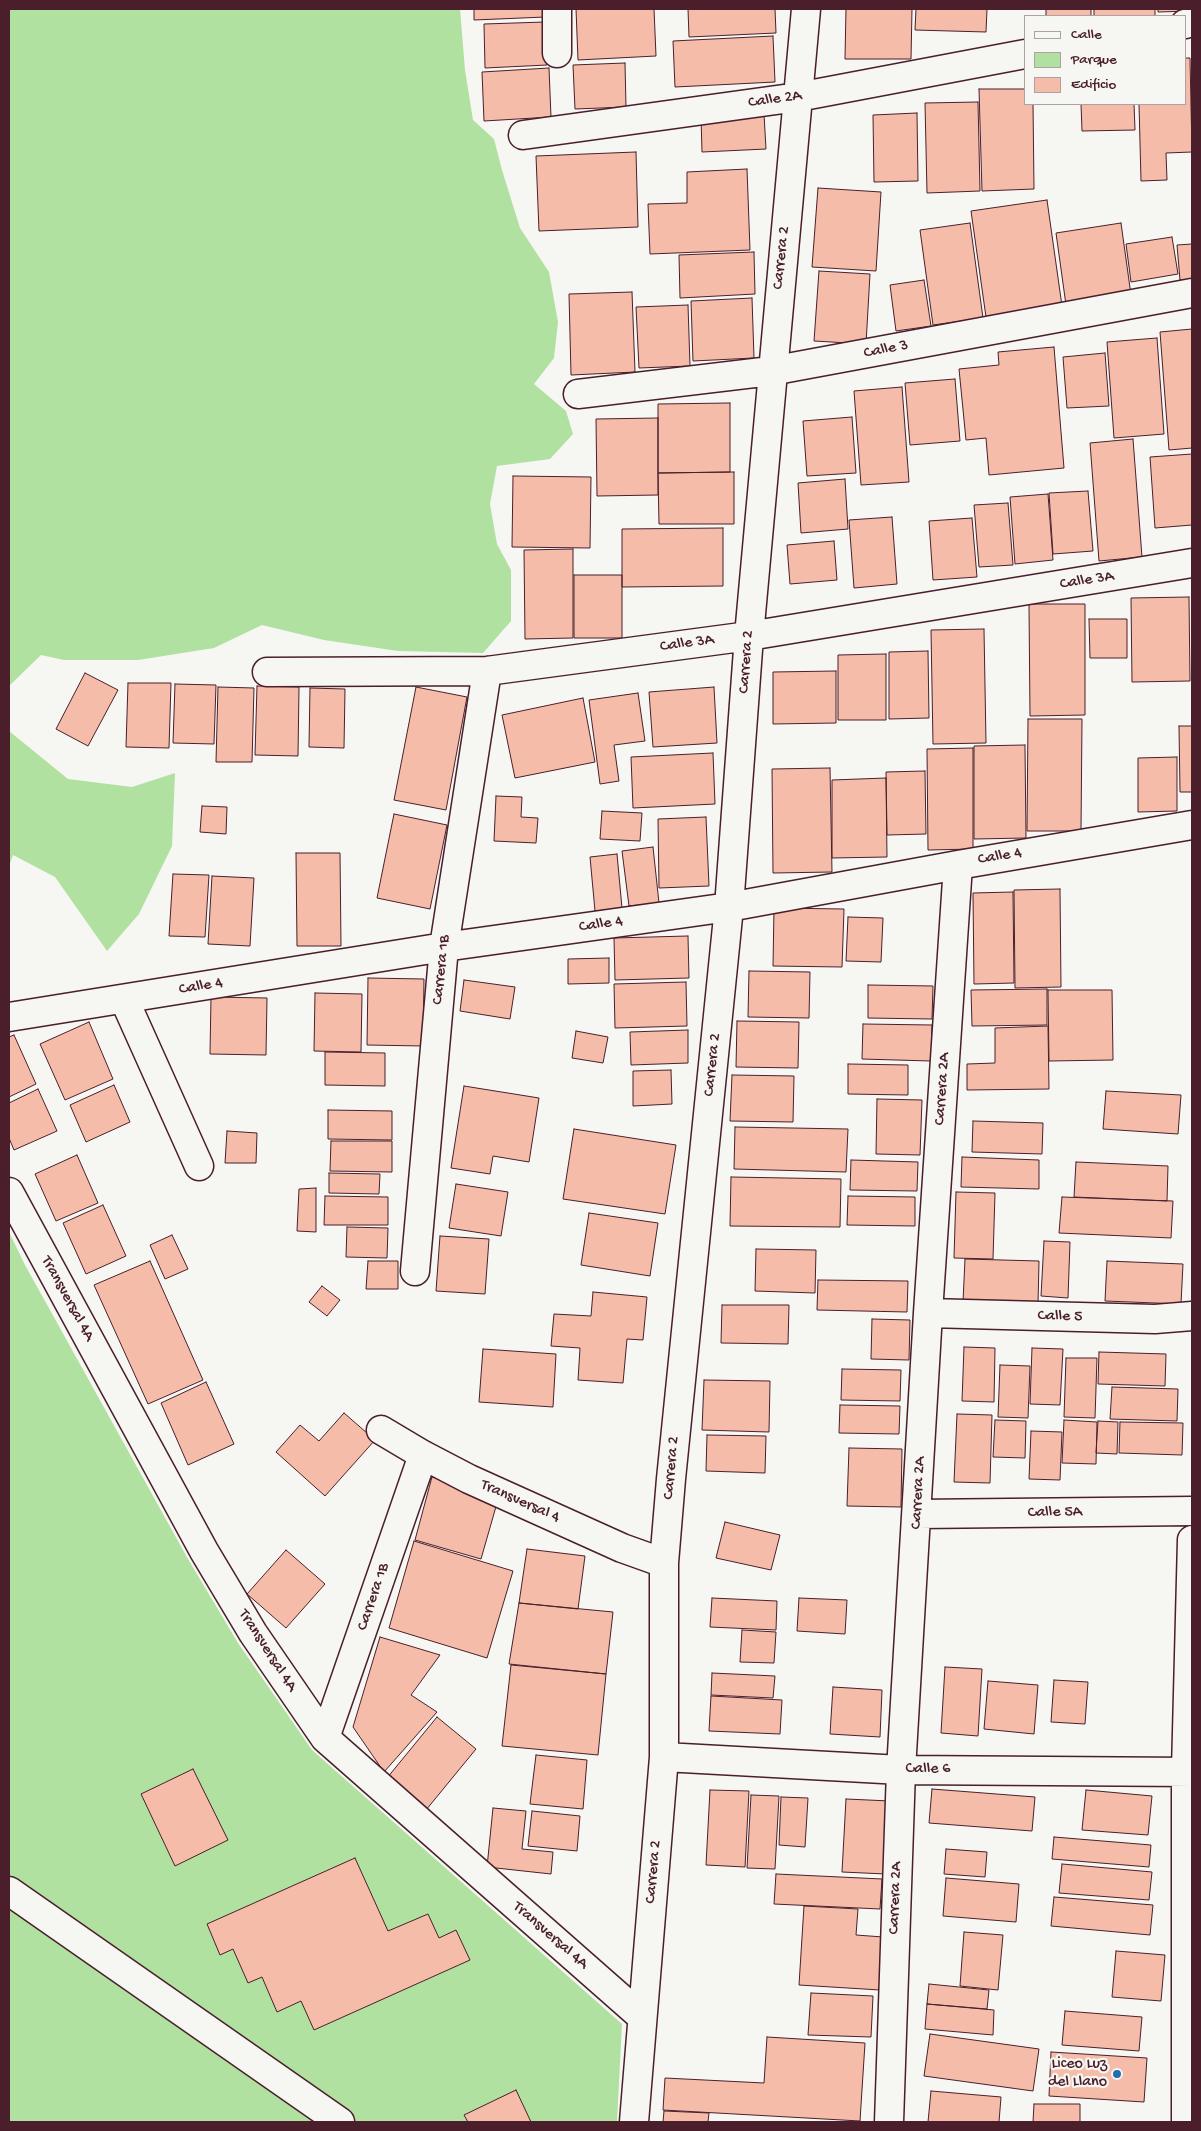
<!DOCTYPE html>
<style>
body{margin:0}
#map{position:relative;width:1201px;height:2131px;overflow:hidden;background:#f6f6f2;font-family:"Gochi Hand",sans-serif}
canvas{display:block}
.frame{position:absolute;inset:0;border:10px solid #4a1f2b;pointer-events:none}
.legend{position:absolute;left:1024px;top:15px;width:162px;height:90px;box-sizing:border-box;background:#f6f6f2;border:1px solid #b1a0a2;margin:0;padding:6px 9px;list-style:none;font-size:15px;color:#4a1f2b}
.legend li{display:flex;align-items:center;gap:10px;height:25px}
.legend b{width:25px;border:1px solid #b1a0a2}
</style>
<div id="map">
<canvas width="1201" height="2131"></canvas>
<div class="frame"></div>
<ul class="legend">
<li><b style="height:6px;background:#f6f6f2"></b>Calle</li>
<li><b style="height:14px;background:#b1e1a1"></b>Parque</li>
<li><b style="height:14px;background:#f5bda9"></b>Edificio</li>
</ul>
</div>
<script>
const c = document.querySelector('canvas').getContext('2d');
c.lineJoin = 'round';
function fillPath(path, color) {
  c.fillStyle = color;
  c.fill(path, 'evenodd');
}
function poly(rows) {
  const path = new Path2D();
  for (const r of rows) {
    path.moveTo(r[0], r[1]);
    for (let i = 2; i < r.length; i += 2) path.lineTo(r[i], r[i + 1]);
  }
  return path;
}
function trace(path, color, width, dash) {
  c.strokeStyle = color;
  c.lineWidth = width;
  c.lineCap = dash ? 'butt' : 'round';
  c.setLineDash(dash || []);
  c.stroke(path);
}
function write(font, color, halo, rows, align = 'center') {
  c.font = font + ' "Gochi Hand",sans-serif';
  c.lineWidth = 4.5;
  c.setLineDash([]);
  c.textBaseline = 'middle';
  c.strokeStyle = halo;
  c.fillStyle = color;
  for (const [text, x, y, turn = 0] of rows) {
    c.save();
    c.translate(x, y);
    c.rotate((+turn || 0) * Math.PI / 180);
    c.textAlign = isNaN(turn) ? turn : align;
    if (halo) c.strokeText(text, 0, 0);
    c.fillText(text, 0, 0);
    c.restore();
  }
}
fillPath(poly([
 [9,9,460,9,465,70,473,120,494,139,502,170,520,228,549,272,558,322,554,358,534,384,566,411,573,434,550,459,497,466,490,504,497,544,511,570,511,621,483,653,398,651,324,640,262,625,214,648,138,660,64,660,41,655,9,686],
 [9,731,68,779,132,787,175,773,172,846,139,914,107,951,55,877,13,855,9,866],
 [9,1232,25,1265,188,1559,238,1643,312,1750,622,2024,617,2122,9,2122]
]), '#b1e1a1');
const building = poly([
 [474,9,545,9,545,17,474,20,474,9],
 [576,9,654,9,656,56,578,60,576,9],
 [688,9,775,9,776,33,689,37,688,9],
 [846,9,912,9,911,59,845,59,846,9],
 [916,9,987,9,986,32,915,30,916,9],
 [1046,9,1091,9,1091,16,1046,16,1046,9],
 [1094,9,1155,9,1155,16,1094,16,1094,9],
 [1158,9,1192,9,1192,11,1158,12,1158,9],
 [545,22,547,65,485,68,484,24,545,22],
 [773,36,775,82,675,87,673,41,773,36],
 [1185,58,1190,58,1192,152,1166,153,1167,180,1141,181,1139,104,1185,104,1185,58],
 [625,63,626,107,575,109,573,65,625,63],
 [549,68,551,117,484,121,482,72,549,68],
 [979,89,1025,89,1025,104,1033,104,1034,189,982,191,979,89],
 [978,102,980,191,927,193,925,103,978,102],
 [1081,104,1134,104,1135,130,1082,131,1081,104],
 [917,113,918,181,874,182,873,115,917,113],
 [764,114,766,149,702,152,701,117,764,114],
 [636,152,638,227,539,231,536,156,636,152],
 [747,169,750,250,650,254,648,204,687,203,687,172,747,169],
 [818,188,881,192,876,271,812,267,818,188],
 [1047,200,1062,306,986,317,971,211,1047,200],
 [970,223,983,318,933,325,920,230,970,223],
 [1121,223,1131,295,1066,305,1056,233,1121,223],
 [1172,237,1178,274,1131,282,1126,244,1172,237],
 [1192,244,1192,279,1180,280,1177,245,1192,244],
 [754,252,755,294,680,298,679,255,754,252],
 [819,271,870,274,866,344,814,341,819,271],
 [924,280,931,326,896,331,890,285,924,280],
 [632,292,635,372,571,375,569,294,632,292],
 [752,298,754,358,693,361,691,301,752,298],
 [688,305,690,366,639,368,636,307,688,305],
 [1192,329,1192,448,1169,450,1160,332,1192,329],
 [1157,338,1164,434,1114,438,1107,342,1157,338],
 [1054,347,1064,468,989,475,986,438,966,440,959,369,999,365,998,352,1054,347],
 [1105,353,1109,406,1067,408,1063,357,1105,353],
 [955,379,960,441,910,445,905,383,955,379],
 [902,387,909,482,861,485,854,391,902,387],
 [730,403,730,472,658,473,658,404,730,403],
 [852,417,856,473,807,476,803,421,852,417],
 [658,418,658,495,597,496,596,419,658,418],
 [1133,439,1142,557,1099,561,1090,443,1133,439],
 [1192,454,1192,525,1155,528,1150,457,1192,454],
 [734,472,734,524,659,524,658,473,734,472],
 [513,476,591,477,590,548,512,547,513,476],
 [845,479,848,529,801,533,798,483,845,479],
 [1088,491,1093,551,1053,554,1049,493,1088,491],
 [1048,494,1053,560,1015,564,1010,497,1048,494],
 [1008,503,1013,565,979,567,974,505,1008,503],
 [892,517,897,584,854,588,849,520,892,517],
 [972,518,977,577,933,580,929,521,972,518],
 [723,528,723,586,622,587,622,529,723,528],
 [834,541,837,580,790,584,787,545,834,541],
 [573,549,573,638,525,639,524,550,573,549],
 [574,575,622,575,622,638,574,638,574,575],
 [1189,597,1190,681,1132,682,1131,598,1189,597],
 [1029,604,1085,604,1085,715,1030,716,1029,604],
 [1089,619,1127,619,1127,658,1090,658,1089,619],
 [984,629,986,743,933,744,931,630,984,629],
 [928,651,929,718,889,719,889,652,928,651],
 [886,654,886,720,838,720,838,655,886,654],
 [836,671,836,723,773,724,773,672,836,671],
 [85,673,118,690,88,746,56,729,85,673],
 [128,683,171,683,169,748,126,747,128,683],
 [175,684,216,685,214,744,173,743,175,684],
 [257,686,299,687,298,756,255,755,257,686],
 [218,687,254,688,252,762,216,762,218,687],
 [416,687,467,697,446,810,394,800,416,687],
 [714,687,717,743,653,747,649,692,714,687],
 [310,688,345,689,344,748,309,747,310,688],
 [638,693,645,741,614,745,619,781,600,784,589,700,638,693],
 [583,698,595,762,515,778,502,715,583,698],
 [1028,719,1082,719,1081,831,1027,831,1028,719],
 [1179,726,1192,726,1192,792,1180,792,1179,726],
 [1025,745,1026,838,974,839,974,746,1025,745],
 [973,748,973,849,928,850,927,749,973,748],
 [713,753,715,804,633,808,631,757,713,753],
 [1177,757,1177,811,1138,812,1138,758,1177,757],
 [830,768,832,872,773,873,772,769,830,768],
 [925,771,926,834,887,835,886,772,925,771],
 [886,778,887,857,832,858,832,780,886,778],
 [496,796,522,797,521,817,538,818,536,843,494,841,496,796],
 [202,806,227,807,226,834,200,832,202,806],
 [602,811,642,813,640,841,600,839,602,811],
 [394,814,447,825,430,909,377,898,394,814],
 [706,817,709,886,659,888,658,819,706,817],
 [653,847,659,903,629,906,622,851,653,847],
 [296,853,340,853,341,946,297,946,296,853],
 [617,854,622,908,595,911,590,857,617,854],
 [173,874,209,875,205,937,169,936,173,874],
 [212,876,254,878,250,946,208,944,212,876],
 [1060,889,1061,987,1015,988,1014,890,1060,889],
 [1013,892,1014,983,974,984,973,893,1013,892],
 [774,908,844,909,842,967,773,966,774,908],
 [848,917,883,918,881,962,846,961,848,917],
 [688,936,689,978,615,980,614,938,688,936],
 [609,958,609,983,568,984,568,959,609,958],
 [749,971,810,972,809,1018,748,1017,749,971],
 [368,978,424,979,423,1046,367,1045,368,978],
 [464,980,515,987,510,1019,460,1011,464,980],
 [686,982,687,1026,615,1028,614,984,686,982],
 [868,985,933,986,932,1019,868,1018,868,985],
 [1047,989,1047,1025,972,1026,971,990,1047,989],
 [1048,990,1112,990,1113,1060,1049,1061,1048,990],
 [315,993,362,994,361,1052,314,1051,315,993],
 [211,997,267,998,266,1055,210,1054,211,997],
 [737,1021,799,1022,798,1068,736,1067,737,1021],
 [89,1022,113,1079,65,1100,40,1044,89,1022],
 [863,1024,932,1025,931,1061,862,1059,863,1024],
 [1048,1026,1049,1089,967,1090,967,1064,995,1063,995,1028,1048,1026],
 [688,1030,688,1063,631,1065,630,1032,688,1030],
 [576,1031,608,1037,603,1063,572,1058,576,1031],
 [14,1035,36,1084,9,1097,9,1037,14,1035],
 [325,1052,385,1053,385,1086,325,1085,325,1052],
 [848,1064,908,1065,908,1095,848,1094,848,1064],
 [671,1070,672,1104,633,1106,633,1071,671,1070],
 [732,1075,794,1076,793,1122,730,1121,732,1075],
 [114,1085,130,1122,86,1142,70,1105,114,1085],
 [464,1086,539,1098,529,1162,493,1156,490,1174,451,1168,464,1086],
 [38,1089,57,1131,14,1150,9,1138,9,1103,38,1089],
 [1106,1091,1181,1095,1178,1134,1103,1129,1106,1091],
 [877,1099,922,1100,920,1155,876,1154,877,1099],
 [328,1110,392,1111,392,1140,328,1139,328,1110],
 [973,1121,1043,1123,1042,1154,972,1152,973,1121],
 [735,1127,848,1129,846,1172,734,1169,735,1127],
 [574,1129,676,1145,665,1214,563,1199,574,1129],
 [227,1131,257,1133,256,1163,225,1163,227,1131],
 [331,1141,392,1141,392,1172,330,1171,331,1141],
 [77,1155,98,1203,56,1221,35,1174,77,1155],
 [962,1157,1039,1160,1039,1189,961,1187,962,1157],
 [851,1160,918,1162,917,1191,850,1190,851,1160],
 [1076,1162,1168,1166,1167,1201,1074,1197,1076,1162],
 [329,1173,380,1174,379,1194,329,1193,329,1173],
 [731,1177,841,1179,840,1227,730,1226,731,1177],
 [456,1184,508,1192,501,1236,449,1228,456,1184],
 [316,1188,316,1232,297,1231,299,1189,316,1188],
 [956,1192,995,1193,993,1259,954,1258,956,1192],
 [325,1196,388,1197,388,1225,324,1225,325,1196],
 [848,1196,915,1197,915,1226,847,1225,848,1196],
 [1062,1197,1173,1201,1171,1238,1059,1233,1062,1197],
 [103,1205,126,1256,86,1274,63,1223,103,1205],
 [589,1213,658,1223,650,1276,581,1265,589,1213],
 [347,1227,388,1228,387,1258,346,1257,347,1227],
 [172,1235,188,1269,165,1279,150,1245,172,1235],
 [440,1236,489,1239,485,1294,436,1291,440,1236],
 [1044,1241,1070,1242,1068,1298,1041,1296,1044,1241],
 [756,1249,816,1250,815,1293,755,1291,756,1249],
 [965,1259,1039,1261,1038,1304,963,1302,965,1259],
 [150,1261,203,1380,148,1404,94,1285,150,1261],
 [368,1261,398,1261,398,1289,366,1289,368,1261],
 [1107,1261,1183,1264,1181,1304,1105,1301,1107,1261],
 [818,1280,908,1281,907,1312,817,1310,818,1280],
 [322,1286,340,1300,327,1316,309,1302,322,1286],
 [593,1292,647,1297,643,1340,627,1339,623,1383,578,1380,580,1348,551,1346,554,1314,591,1316,593,1292],
 [722,1305,789,1305,788,1344,721,1343,722,1305],
 [872,1319,910,1320,909,1360,871,1359,872,1319],
 [964,1347,995,1348,994,1402,962,1401,964,1347],
 [1032,1348,1063,1349,1060,1405,1030,1404,1032,1348],
 [483,1349,556,1354,553,1407,479,1402,483,1349],
 [1099,1352,1166,1354,1165,1386,1098,1384,1099,1352],
 [1066,1358,1097,1358,1095,1418,1064,1417,1066,1358],
 [1000,1365,1030,1366,1028,1418,998,1417,1000,1365],
 [842,1369,901,1370,900,1401,841,1400,842,1369],
 [704,1380,770,1381,769,1432,702,1430,704,1380],
 [206,1382,234,1444,188,1465,161,1403,206,1382],
 [1112,1387,1178,1389,1177,1421,1110,1419,1112,1387],
 [840,1405,900,1406,899,1434,839,1433,840,1405],
 [344,1413,375,1440,325,1496,276,1452,300,1425,319,1441,344,1413],
 [957,1414,992,1415,990,1483,954,1482,957,1414],
 [995,1420,1026,1421,1025,1458,993,1457,995,1420],
 [1064,1420,1097,1422,1096,1464,1062,1463,1064,1420],
 [1098,1421,1118,1422,1117,1454,1096,1453,1098,1421],
 [1120,1422,1183,1423,1182,1455,1119,1453,1120,1422],
 [1031,1431,1062,1432,1060,1480,1029,1479,1031,1431],
 [707,1435,766,1436,765,1473,706,1471,707,1435],
 [849,1448,902,1449,901,1507,847,1506,849,1448],
 [432,1477,499,1496,481,1559,415,1540,432,1477],
 [725,1522,780,1535,771,1570,716,1558,725,1522],
 [414,1541,513,1571,487,1658,389,1628,414,1541],
 [527,1549,585,1556,578,1609,519,1603,527,1549],
 [286,1550,325,1584,286,1628,247,1594,286,1550],
 [712,1598,777,1601,776,1630,710,1627,712,1598],
 [799,1598,847,1600,845,1634,797,1631,799,1598],
 [519,1603,613,1612,606,1674,509,1664,519,1603],
 [742,1630,776,1632,774,1663,740,1662,742,1630],
 [380,1637,440,1655,411,1695,437,1712,384,1772,353,1727,380,1637],
 [511,1665,606,1674,598,1755,502,1746,511,1665],
 [945,1667,982,1669,978,1736,941,1733,945,1667],
 [712,1673,775,1676,773,1698,711,1695,712,1673],
 [1054,1680,1088,1682,1085,1724,1051,1722,1054,1680],
 [988,1681,1038,1685,1034,1734,984,1729,988,1681],
 [833,1687,882,1690,880,1737,830,1734,833,1687],
 [711,1696,782,1700,780,1734,709,1731,711,1696],
 [437,1717,476,1749,426,1810,387,1778,437,1717],
 [536,1755,587,1760,583,1809,530,1804,536,1755],
 [193,1769,228,1840,175,1866,141,1794,193,1769],
 [932,1789,1035,1797,1032,1831,929,1823,932,1789],
 [710,1790,749,1791,745,1867,706,1865,710,1790],
 [1086,1790,1152,1796,1148,1835,1082,1830,1086,1790],
 [751,1795,779,1796,775,1869,747,1868,751,1795],
 [781,1797,808,1798,805,1847,779,1845,781,1797],
 [846,1799,890,1801,886,1874,842,1872,846,1799],
 [493,1808,526,1811,522,1849,553,1852,551,1874,487,1867,493,1808],
 [532,1811,580,1816,577,1851,528,1846,532,1811],
 [1054,1837,1151,1845,1149,1867,1052,1859,1054,1837],
 [946,1849,987,1852,985,1877,944,1874,946,1849],
 [355,1858,388,1931,428,1914,439,1938,456,1930,470,1960,314,2030,301,2001,277,2012,262,1977,248,1983,233,1949,220,1955,207,1924,355,1858],
 [1062,1864,1152,1872,1149,1900,1059,1893,1062,1864],
 [776,1874,882,1879,880,1909,774,1904,776,1874],
 [946,1878,1019,1884,1016,1922,943,1916,946,1878],
 [1054,1897,1153,1905,1150,1935,1051,1926,1054,1897],
 [804,1906,858,1909,856,1935,883,1937,880,1990,799,1985,804,1906],
 [964,1932,1003,1935,998,1990,960,1986,964,1932],
 [1116,1951,1165,1955,1161,2001,1112,1997,1116,1951],
 [929,1984,989,1990,987,2009,927,2004,929,1984],
 [811,1993,873,1996,871,2037,808,2035,811,1993],
 [927,2004,994,2010,993,2035,925,2029,927,2004],
 [1065,2011,1142,2017,1139,2051,1062,2045,1065,2011],
 [930,2034,1039,2049,1033,2091,924,2076,930,2034],
 [767,2037,865,2043,860,2121,663,2110,665,2078,764,2083,767,2037],
 [1051,2052,1147,2058,1144,2102,1049,2096,1051,2052],
 [516,2090,531,2122,468,2122,464,2115,516,2090],
 [931,2091,1001,2097,999,2122,928,2122,931,2091],
 [1034,2104,1080,2104,1080,2122,1033,2122,1034,2104],
 [664,2111,709,2113,708,2122,663,2122,664,2111]
]);
fillPath(building, '#f5bda9');
trace(building, '#4a1f2b', 1);
const minor = poly([
 [1185,24,1192,22],
 [557,53,557,9],
 [523,135,798,97,1025,54],
 [578,394,771,371,1192,293],
 [267,672,487,671,749,636,1192,563],
 [124,999,199,1166],
 [9,1017,444,947,729,907,958,865,1192,825],
 [9,1192,204,1551,253,1633,325,1738,642,2017],
 [415,1271,444,947,487,671],
 [928,1313,1155,1319,1192,1316],
 [381,1430,423,1455,469,1479,622,1548,664,1563],
 [918,1514,1192,1511],
 [325,1738,423,1455],
 [664,1757,901,1770,1192,1772],
 [9,1891,340,2122],
 [634,2122,664,1757,664,1563,671,1479,729,907,749,636,806,9],
 [889,2122,901,1770,928,1313,958,865],
 [1186,2122,1186,1770,1192,1540]
]);
trace(minor, '#4a1f2b', 31);
trace(minor, '#f6f6f2', 28);
for (const [x, y, r, color] of [
 [1117,2074,5,"#1f6fb2"]
]) {
  const dot = new Path2D();
  dot.arc(x, y, r, 0, 2 * Math.PI);
  c.fillStyle = color;
  c.fill(dot);
  trace(dot, '#f6f6f2', 2);
}
write('16px', '#4a1f2b', '#f6f6f2', [
 ["Calle 2A",775,100,-8],
 ["Carrera 2",782,258,-84],
 ["Calle 3",886,350,-11],
 ["Calle 3A",1087,581,-9],
 ["Calle 3A",687,644,-8],
 ["Carrera 2",747,662,-86],
 ["Calle 4",1000,857,-9],
 ["Calle 4",601,925,-8],
 ["Carrera 1B",442,970,-84],
 ["Calle 4",201,987,-9],
 ["Carrera 2",713,1065,-84],
 ["Carrera 2A",943,1089,-86],
 ["Transversal 4A",67,1299,61],
 ["Calle 5",1060,1317,1],
 ["Carrera 2",672,1468,-85],
 ["Carrera 2A",919,1493,-87],
 ["Transversal 4",520,1502,24],
 ["Calle 5A",1055,1513,-1],
 ["Carrera 1B",374,1597,-71],
 ["Transversal 4A",267,1651,57],
 ["Calle 6",928,1770],
 ["Carrera 2",654,1872,-85],
 ["Carrera 2A",896,1898,-88],
 ["Transversal 4A",550,1936,41]
]);
write('16px', '#4a1f2b', '#f6f6f2', [
 ["Liceo Luz",1107,2065],
 ["del Llano",1107,2083]
], 'right');
</script>
